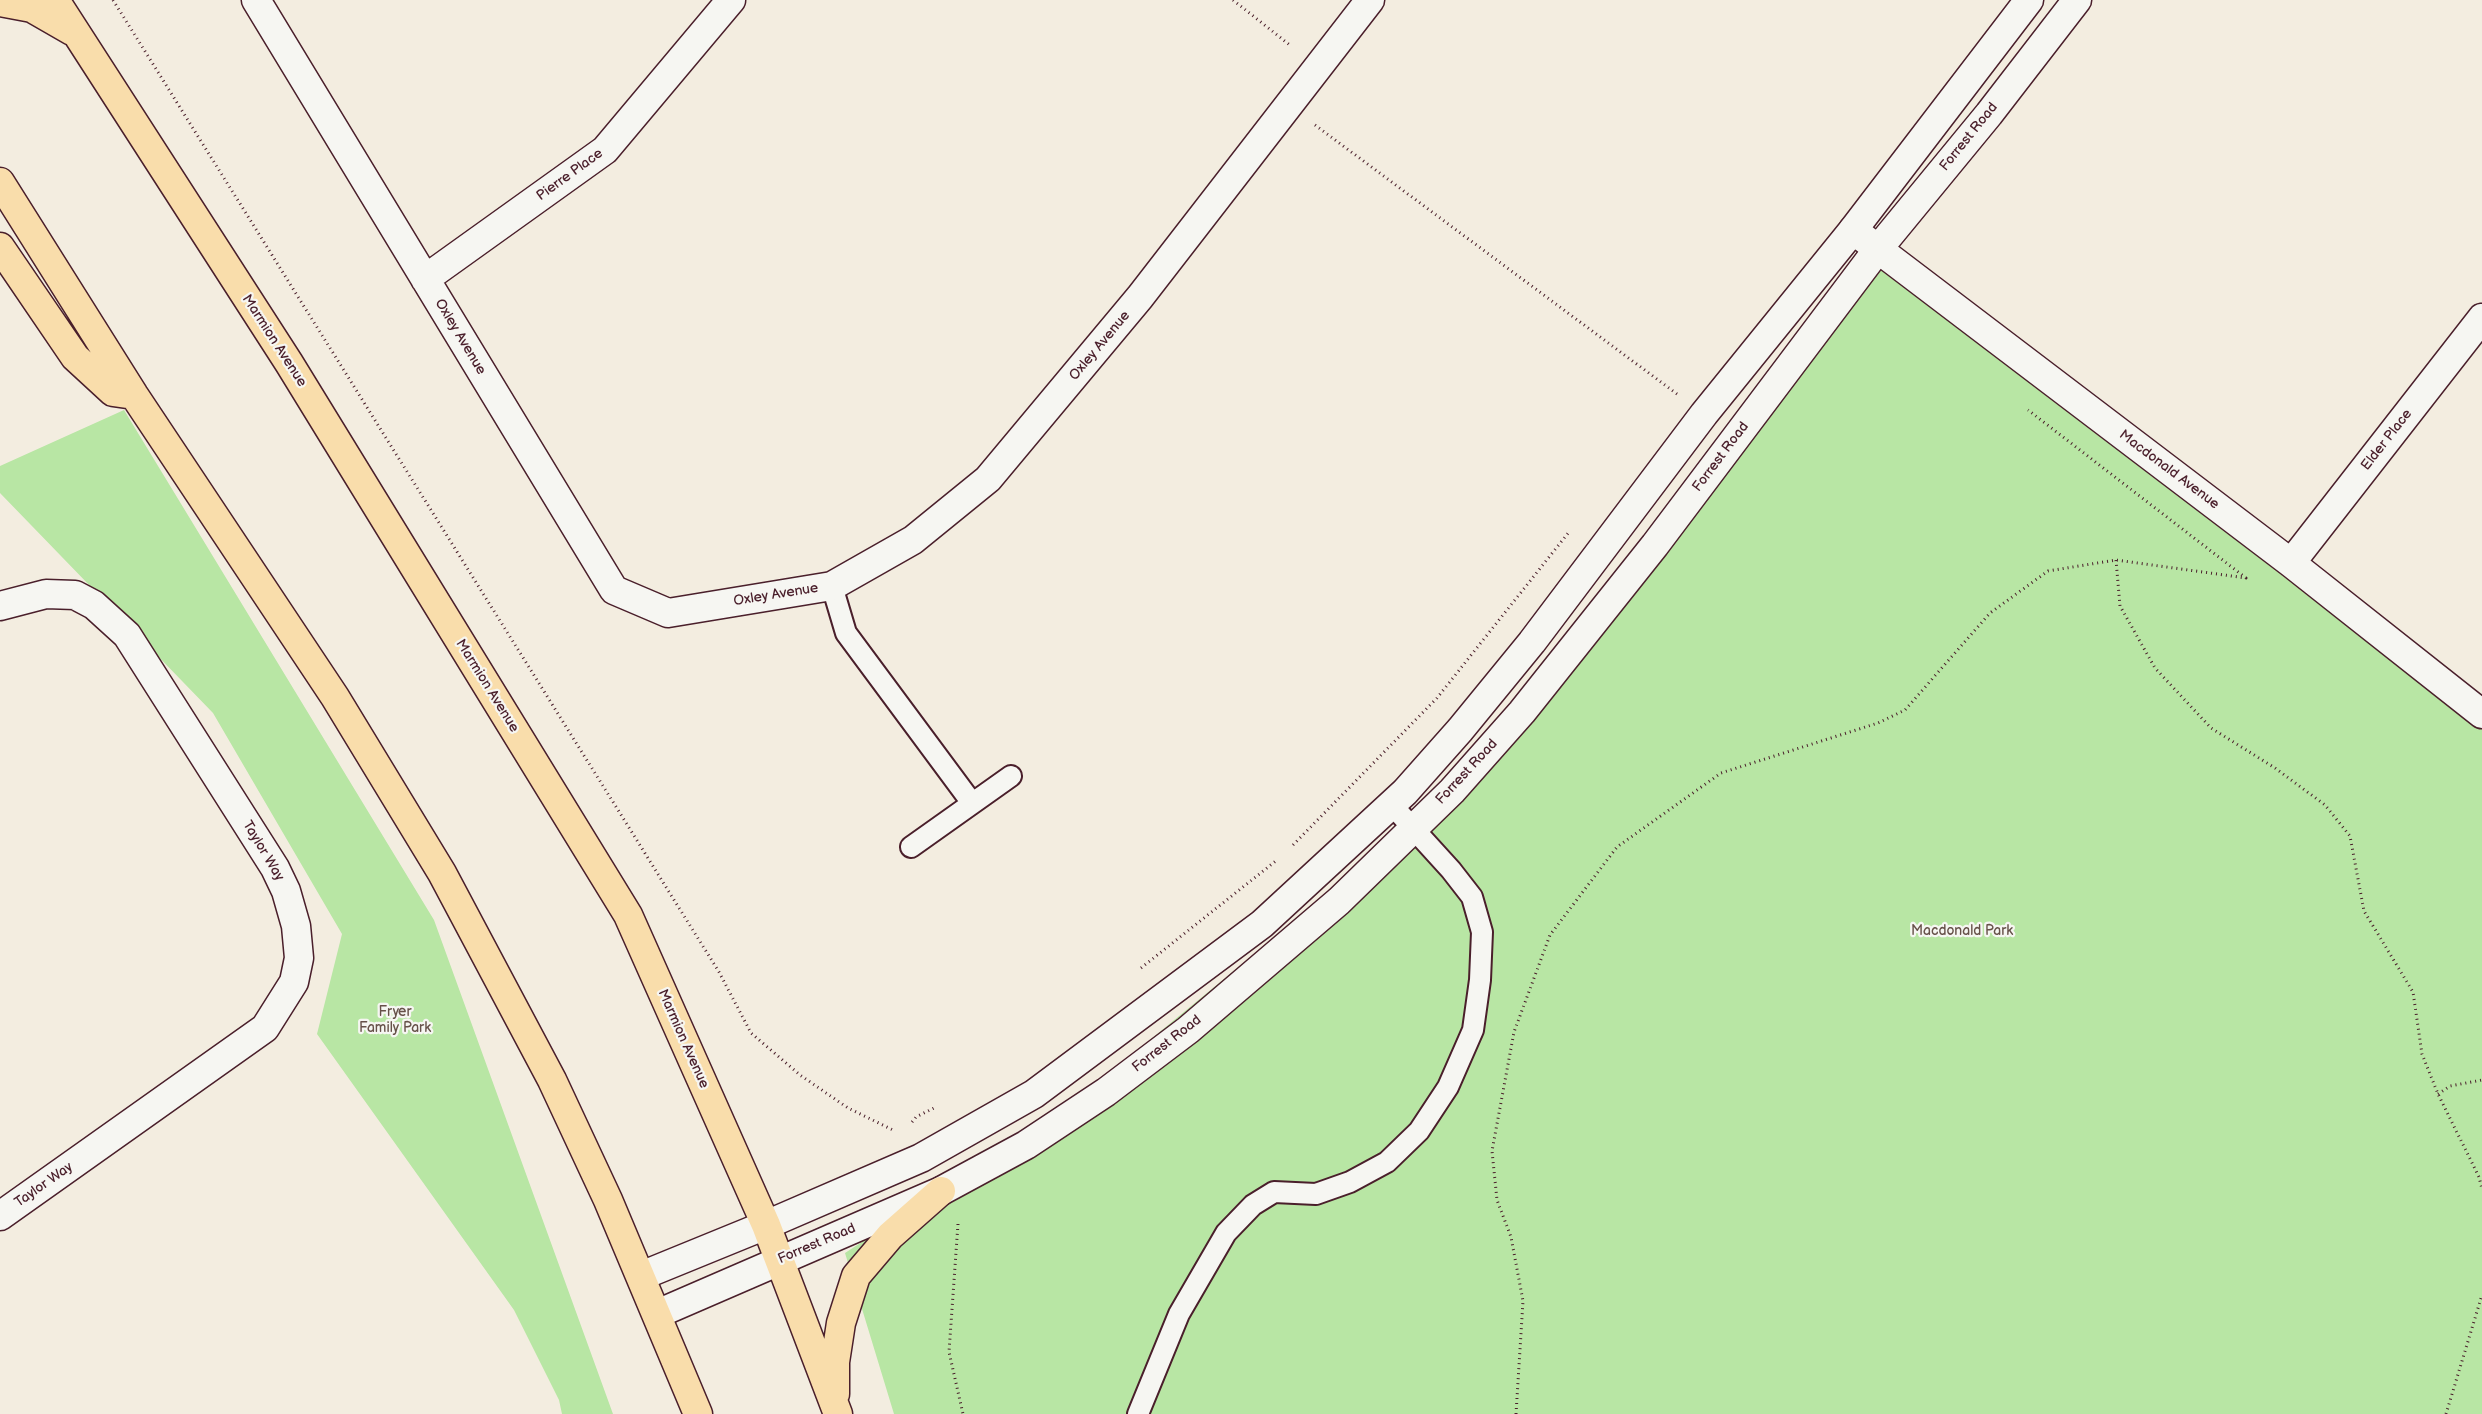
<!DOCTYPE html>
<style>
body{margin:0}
canvas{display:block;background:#f3ede0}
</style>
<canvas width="2482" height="1414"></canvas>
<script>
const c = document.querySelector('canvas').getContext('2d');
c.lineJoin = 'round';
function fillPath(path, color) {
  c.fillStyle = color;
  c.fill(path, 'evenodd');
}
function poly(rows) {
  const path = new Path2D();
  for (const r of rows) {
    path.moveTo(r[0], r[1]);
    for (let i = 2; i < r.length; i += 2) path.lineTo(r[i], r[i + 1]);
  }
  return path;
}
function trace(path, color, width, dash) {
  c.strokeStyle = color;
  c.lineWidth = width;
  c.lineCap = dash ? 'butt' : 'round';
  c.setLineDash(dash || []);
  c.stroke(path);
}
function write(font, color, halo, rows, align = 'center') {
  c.font = font + ' "Balsamiq Sans",sans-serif';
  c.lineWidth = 4.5;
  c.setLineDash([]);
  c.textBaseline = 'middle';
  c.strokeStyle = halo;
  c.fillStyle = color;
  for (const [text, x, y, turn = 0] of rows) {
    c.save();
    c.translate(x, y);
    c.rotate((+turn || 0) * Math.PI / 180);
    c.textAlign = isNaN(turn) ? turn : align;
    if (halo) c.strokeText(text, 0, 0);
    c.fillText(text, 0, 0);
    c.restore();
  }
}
fillPath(poly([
 [1880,264,2482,719,2482,1414,894,1414,845,1253,941,1191,1014,1152,1452,791],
 [124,410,434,920,613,1414,562,1414,559,1400,514,1310,317,1034,342,934,213,713,0,493,0,466]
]), '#b8e6a4');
const service = poly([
 [832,586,846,633,972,803],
 [911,847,1011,776],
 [1138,1414,1179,1314,1226,1233,1253,1205,1274,1192,1316,1194,1350,1182,1387,1162,1419,1131,1448,1087,1473,1030,1480,980,1482,932,1472,897,1451,870,1391,804]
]);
const minor = poly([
 [256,0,614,590,668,613,832,586,913,540,988,479,1140,297,1370,0],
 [1853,230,2291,563,2482,714],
 [425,279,605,150,731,0],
 [2291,563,2482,318],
 [0,606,46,594,75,595,94,605,127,635,275,868,286,891,296,926,299,958,294,982,265,1028,0,1216]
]);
const tertiary = poly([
 [641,1276,766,1225,921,1158,1034,1094,1262,924,1405,792,1460,730,1532,642,1704,414,1853,230,2029,0],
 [657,1314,941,1191,1026,1145,1106,1092,1188,1030,1339,901,1452,791,1522,712,1655,545,1878,249,1989,114,2077,0]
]);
const trunk = poly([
 [55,0,289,363,628,915,766,1225,838,1414],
 [0,2,32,8,72,31],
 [0,182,134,395,335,697,442,873,552,1080,608,1200,698,1414],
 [0,247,75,357,113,392,134,395],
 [835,1394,835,1362,841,1323,856,1276,890,1236,941,1191]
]);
trace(service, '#4a1f2b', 24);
trace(minor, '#4a1f2b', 31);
trace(tertiary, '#4a1f2b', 31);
trace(trunk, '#4a1f2b', 31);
trace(poly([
 [113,0,719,972,751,1033,800,1075,848,1108,895,1131],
 [1233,0,1291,46],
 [1315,125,1677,394],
 [2116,560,2120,606,2155,668,2211,728,2275,768,2325,805,2350,836,2364,911,2413,992,2422,1054,2438,1094,2479,1177,2482,1189],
 [1293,845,1437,698,1569,532],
 [1141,968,1277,860],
 [2438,1094,2450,1086,2482,1080],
 [912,1122,916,1117,936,1107],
 [958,1224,949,1352,963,1414],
 [1516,1414,1523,1301,1511,1237,1497,1200,1492,1151,1514,1032,1550,935,1617,847,1721,773,1878,723,1905,710,1990,613,2048,571,2116,560,2246,578,2028,410],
 [2446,1414,2482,1295]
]), '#4a1f2b', 3, [1, 4]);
trace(service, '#f6f6f2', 20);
trace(minor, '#f6f6f2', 28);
trace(tertiary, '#f6f6f2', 28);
trace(trunk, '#f9ddab', 28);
write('14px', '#4a1f2b', '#f6f6f2', [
 ["Forrest Road",1969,137,-51],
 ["Pierre Place",570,175,-36],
 ["Oxley Avenue",460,337,59],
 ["Marmion Avenue",274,341,57],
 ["Oxley Avenue",1100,346,-50],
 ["Elder Place",2387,440,-52],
 ["Forrest Road",1721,457,-53],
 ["Macdonald Avenue",2169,470,37],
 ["Oxley Avenue",776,595,-9],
 ["Marmion Avenue",487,686,58],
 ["Forrest Road",1467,772,-47],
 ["Taylor Way",263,851,59],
 ["Marmion Avenue",683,1039,66],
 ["Forrest Road",1167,1044,-38],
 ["Taylor Way",44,1185,-35],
 ["Forrest Road",817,1244,-23]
]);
write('14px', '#665149', '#f6f6f2', [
 ["Macdonald Park",1962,931],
 ["Fryer",395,1012],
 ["Family Park",395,1028]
]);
</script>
